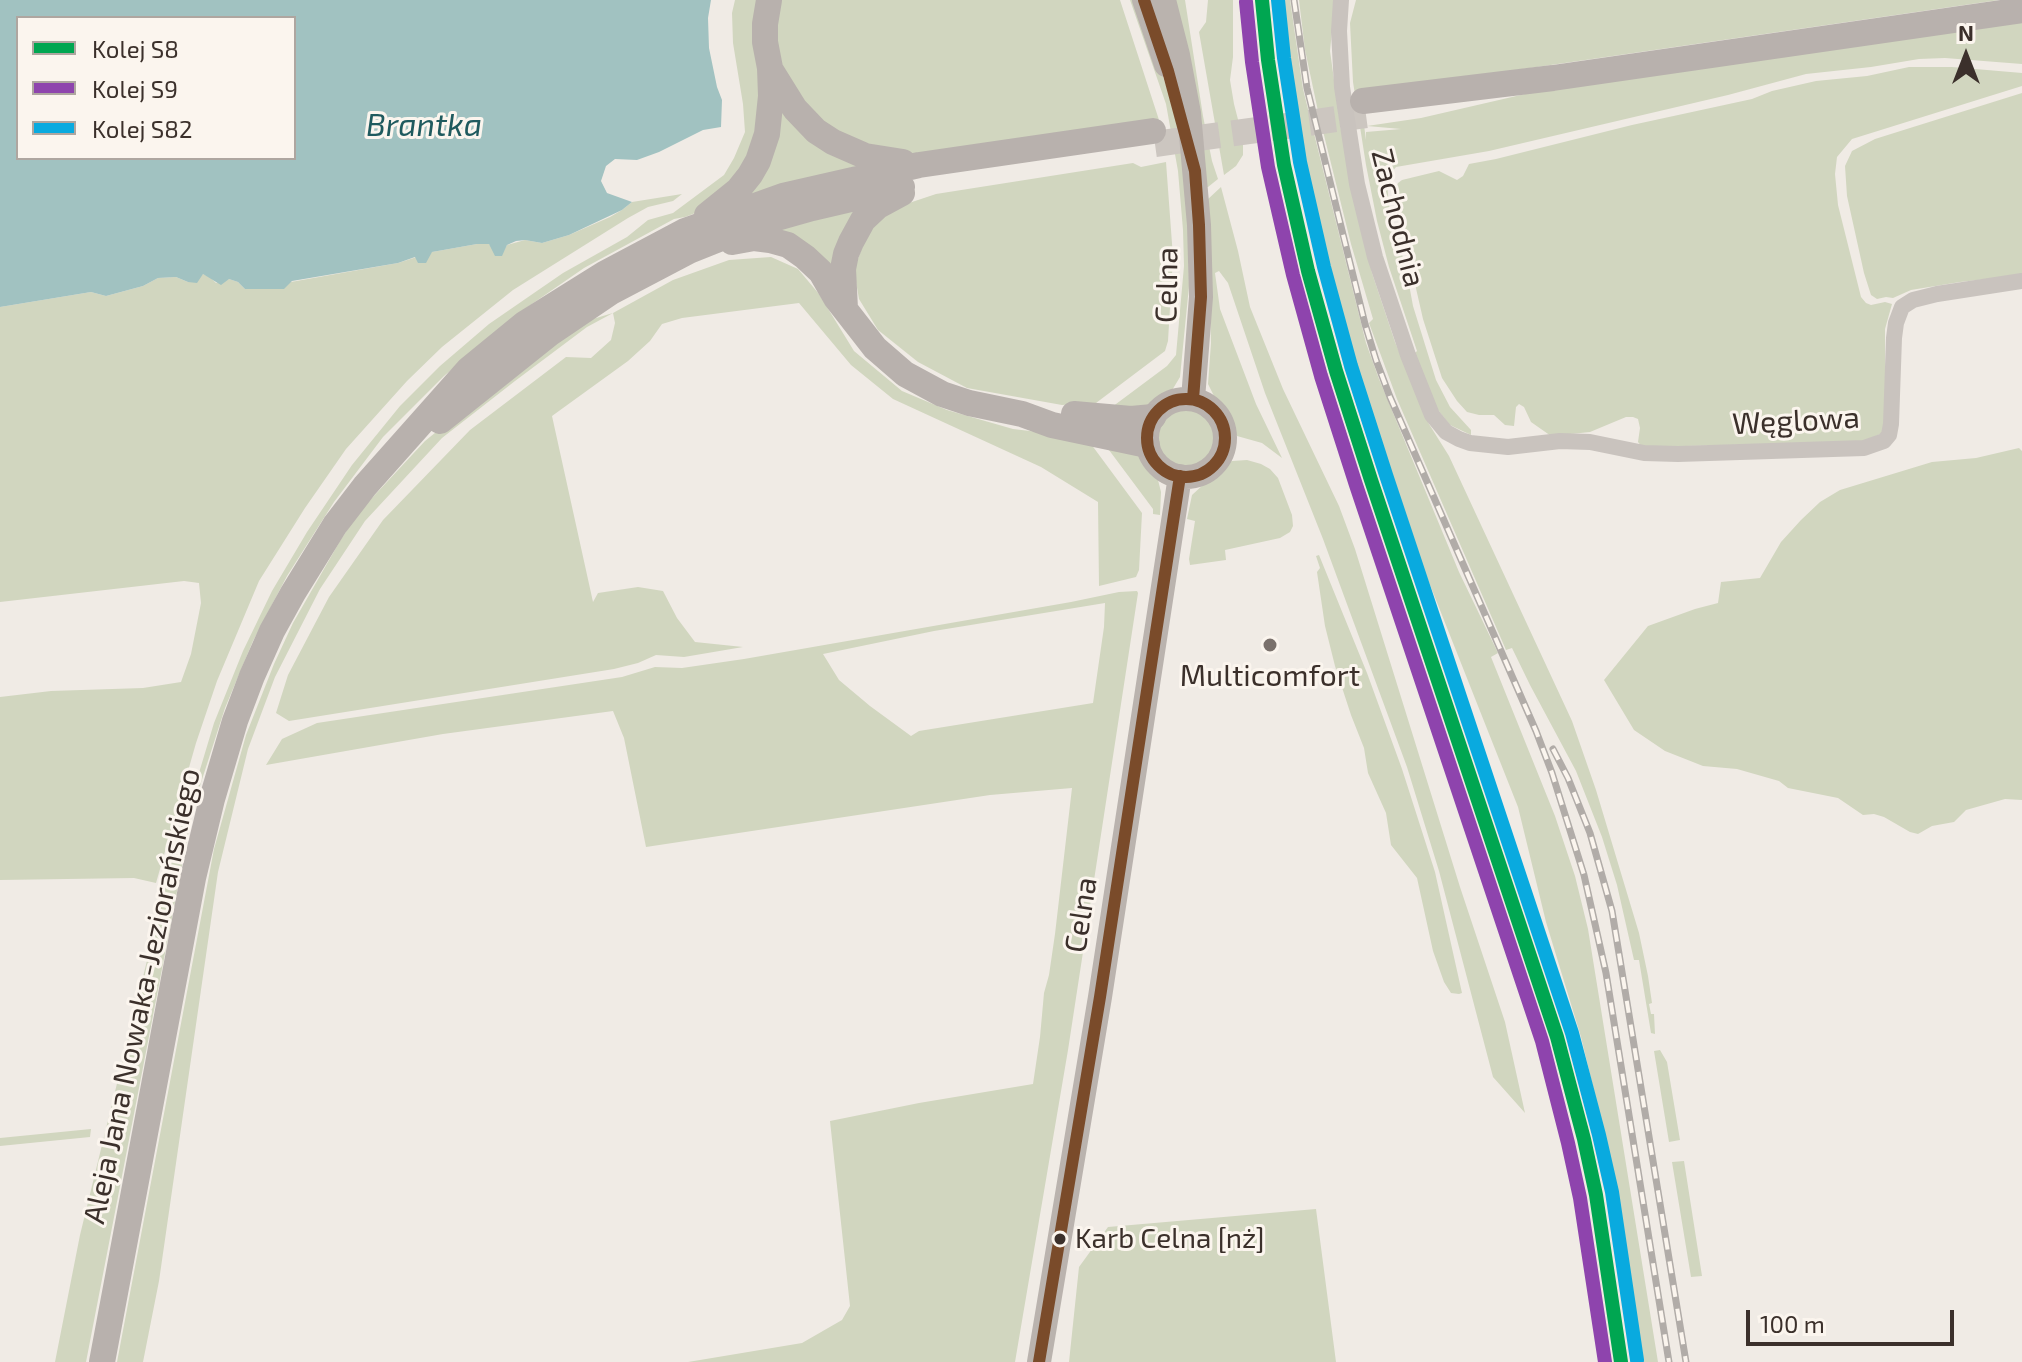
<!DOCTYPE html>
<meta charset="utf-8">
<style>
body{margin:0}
#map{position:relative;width:2022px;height:1362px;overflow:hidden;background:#f0ebe5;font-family:"Exo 2",sans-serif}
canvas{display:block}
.legend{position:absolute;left:16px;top:16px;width:280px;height:144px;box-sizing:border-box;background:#fbf5ee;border:2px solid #aea6a0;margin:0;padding:10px 14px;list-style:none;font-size:24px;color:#3b302b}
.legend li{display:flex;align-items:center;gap:16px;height:40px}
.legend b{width:40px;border:2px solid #aea6a0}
.north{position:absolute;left:1926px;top:16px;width:80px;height:80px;-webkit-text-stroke:6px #fbf5ee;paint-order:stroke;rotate:0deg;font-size:22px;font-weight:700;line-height:32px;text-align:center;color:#3b302b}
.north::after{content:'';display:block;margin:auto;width:28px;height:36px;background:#3b302b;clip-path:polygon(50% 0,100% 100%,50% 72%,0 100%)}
.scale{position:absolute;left:1746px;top:1310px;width:208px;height:36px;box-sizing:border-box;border:4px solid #3b302b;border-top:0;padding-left:10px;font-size:24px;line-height:28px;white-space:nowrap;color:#3b302b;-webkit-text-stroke:6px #fbf5ee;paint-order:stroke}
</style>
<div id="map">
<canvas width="2022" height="1362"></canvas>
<ul class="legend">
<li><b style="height:10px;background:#00a651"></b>Kolej S8</li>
<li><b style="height:10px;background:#8e44ad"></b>Kolej S9</li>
<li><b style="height:10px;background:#09aadf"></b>Kolej S82</li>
</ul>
<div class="north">N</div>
<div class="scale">100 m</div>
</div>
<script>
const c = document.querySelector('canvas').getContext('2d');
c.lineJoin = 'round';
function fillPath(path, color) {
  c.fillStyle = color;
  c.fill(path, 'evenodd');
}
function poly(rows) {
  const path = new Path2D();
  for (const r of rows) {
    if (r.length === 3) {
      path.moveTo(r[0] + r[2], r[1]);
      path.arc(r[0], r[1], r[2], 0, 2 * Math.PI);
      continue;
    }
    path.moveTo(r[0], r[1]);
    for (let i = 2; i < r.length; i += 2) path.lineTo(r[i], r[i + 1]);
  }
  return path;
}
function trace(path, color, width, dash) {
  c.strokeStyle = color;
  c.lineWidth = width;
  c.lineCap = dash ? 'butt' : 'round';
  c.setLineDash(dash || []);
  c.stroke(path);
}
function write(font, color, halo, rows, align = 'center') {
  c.font = font + ' "Exo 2",sans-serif';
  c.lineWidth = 6;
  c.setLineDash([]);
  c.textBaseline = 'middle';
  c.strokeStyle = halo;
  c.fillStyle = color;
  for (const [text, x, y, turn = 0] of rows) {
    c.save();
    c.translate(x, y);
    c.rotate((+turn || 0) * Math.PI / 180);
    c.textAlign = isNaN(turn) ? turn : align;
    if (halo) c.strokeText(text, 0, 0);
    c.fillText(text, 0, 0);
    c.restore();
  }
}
fillPath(poly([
 [735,0,758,0,762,81,756,149,706,209,685,217,674,219,584,268,516,315,444,376,383,437,334,502,287,576,253,641,225,708,198,792,192,796,214,723,243,651,272,591,307,532,352,465,400,406,440,366,489,324,563,273,627,237,648,220,673,213,724,175,734,158,745,132,743,104,733,43,732,13],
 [780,0,1120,0,1159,120,912,156,823,131,782,75,777,47,778,13],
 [1130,0,1135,0,1171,99,1182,148,1187,181,1189,286,1180,377,1171,392,1150,408,1112,407,1167,366,1176,355,1184,266,1183,230,1178,171,1166,104],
 [1172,0,1185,0,1203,116,1212,161,1218,179,1208,187,1204,187],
 [1208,0,1233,0,1233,57,1230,80,1234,104,1243,139,1243,155,1236,166,1224,175,1199,32,1206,22],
 [1273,0,1290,0,1303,89,1366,343,1379,379,1459,572,1498,653,1491,657,1555,816,1575,876,1588,929,1658,1362,1641,1362,1626,1251,1609,1153,1581,1037,1546,922,1518,807,1417,552,1339,323,1318,256,1287,119],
 [1299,0,1335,0,1330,51,1341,130,1372,273,1395,342,1429,424,1449,456,1572,721,1596,790,1639,933,1648,976,1652,1003,1649,1004,1651,1014,1654,1014,1655,1034,1651,1033,1639,960,1634,960,1617,885,1602,837,1576,771,1530,685,1512,648,1506,650,1397,399,1369,323,1373,319,1351,244,1318,111,1305,50],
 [1356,0,1999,0,1461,78,1362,110,1366,140,1366,132,1401,129,1367,126,1421,118,1525,94,2022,19,2022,64,1945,58,1919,59,1871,67,1806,74,1728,95,1489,151,1396,167,1388,177,1387,185,1390,213,1406,268,1413,306,1436,380,1450,407,1471,430,1471,435,1450,425,1438,410,1433,400,1415,353,1417,351,1389,267,1377,221,1366,165,1353,82,1350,23],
 [1909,67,1952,67,2022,73,2022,86,1852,139,1837,157,1835,174,1838,205,1861,297,1866,303,1871,305,1885,302,1892,304,1885,329,1885,424,1882,433,1865,442,1642,447,1638,442,1640,428,1638,419,1633,417,1626,417,1590,432,1551,436,1531,422,1524,407,1519,404,1516,407,1514,426,1505,425,1494,415,1479,415,1467,412,1457,401,1442,378,1423,319,1396,201,1396,188,1398,183,1402,180,1439,171,1457,180,1463,176,1469,164,1496,159,1632,125,1752,99,1772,91,1816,81,1867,76],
 [2022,93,2022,275,1960,282,1911,290,1893,298,1886,297,1877,299,1871,295,1864,273,1847,196,1845,166,1852,151,1875,139,1910,128],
 [777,102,867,163,742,200],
 [1166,162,1173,257,1168,341,1165,351,1096,403,1062,405,967,388,918,362,878,330,859,299,854,270,864,242,873,225,891,209,936,194,1133,163,1141,167],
 [1221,187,1238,251,1250,307,1283,389,1339,506,1355,549,1460,887,1505,1022,1525,1113,1493,1077,1439,871,1407,767,1323,539,1265,393,1228,283,1219,271,1215,273,1220,309,1256,404,1282,458,1262,443,1237,436,1232,430,1228,419,1216,400,1208,384,1211,343,1207,200],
 [682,194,673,201,648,207,628,218,513,290,442,347,407,381,346,449,305,508,259,581,217,681,196,743,156,883,134,878,0,880,0,697,51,691,143,688,181,682,191,654,201,603,199,583,184,581,0,602,0,307,91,292,106,296,143,286,158,278,176,277,188,282,203,274,210,277,216,283,229,279,238,282,245,289,257,288,398,263,432,252,477,244,489,244,501,256,507,245,525,240,542,243,569,235,610,217,622,210,632,202],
 [870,204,838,269,768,228],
 [771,257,798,269,819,294,854,351,902,391,947,410,1013,429,1072,436,1091,444,1142,513,1139,570,1136,577,1099,586,1098,502,1041,467,893,399,851,365,799,303,682,318,662,324,650,341,628,361,552,416,593,602,598,593,638,587,663,591,677,618,695,642,743,647,684,657,656,655,638,663,614,669,289,721,276,713,288,675,329,597,383,520,470,430,566,357,591,358,611,340,615,323,613,313,587,327,515,381,442,438,365,521,320,589,275,677,248,749,218,872,159,1281,143,1362,117,1362,214,849,246,735,274,664,293,623,340,541,359,512,425,441,473,402,586,321,613,313,673,280,729,260],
 [1185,438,29],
 [1106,446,1138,453,1158,480,1161,492,1160,515,1153,514,1153,509],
 [2019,448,2022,451,2022,800,2005,799,1966,810,1954,822,1932,826,1918,834,1910,832,1884,817,1874,814,1863,815,1838,798,1788,788,1779,781,1737,769,1703,766,1665,751,1634,730,1604,680,1648,626,1695,609,1718,603,1721,582,1760,578,1781,542,1801,520,1820,502,1840,490,1932,462,1976,458],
 [1247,460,1261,464,1270,469,1278,478,1292,515,1293,526,1290,532,1280,538,1225,550,1226,560,1190,565,1189,559,1195,521,1187,519,1192,495,1204,484,1204,482,1227,464,1232,461],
 [1319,555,1367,673,1402,769,1435,872,1462,993,1459,994,1451,993,1444,982,1433,951,1417,878,1391,845,1386,813,1368,773,1364,748,1351,715,1335,666,1325,626,1317,572,1320,568,1316,556],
 [1137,591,1138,593,1068,1050,1015,1362,688,1362,802,1343,842,1320,850,1306,830,1121,919,1103,1033,1084,1040,1037,1044,993,1049,975,1055,934,1072,788,990,795,646,847,624,738,613,711,443,734,266,765,282,739,317,723,622,677,655,667,682,668,744,659,1071,602,1119,592],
 [1105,603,1104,627,1093,703,919,731,911,736,870,706,839,680,823,654,934,631],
 [191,819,86,1362,55,1362,80,1235,163,895,183,820],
 [1660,1050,1667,1062,1680,1140,1669,1142,1654,1051],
 [91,1129,90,1137,0,1146,0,1138],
 [1684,1161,1702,1276,1691,1277,1672,1162],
 [1316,1209,1336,1362,1069,1362,1079,1267,1108,1227]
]), '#d1d6bf');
fillPath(poly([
 [0,0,711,0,708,18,709,48,717,87,722,100,721,127,703,130,659,152,637,160,615,159,606,166,601,181,607,193,632,202,622,210,569,235,542,243,525,240,516,241,507,245,502,256,495,256,489,244,477,244,432,252,426,263,418,263,415,257,398,263,292,281,284,289,245,289,238,282,229,279,221,285,203,274,197,283,188,282,176,277,158,278,143,286,106,296,91,292,0,307],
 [18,18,294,18,294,158,18,158]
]), '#a1c2c1');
trace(poly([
 [1155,144,1366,115]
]), '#ccc6c0', 26, [26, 13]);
trace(poly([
 [1341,0,1339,31,1342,87,1357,184,1375,257,1408,355,1432,415,1446,432,1459,439,1470,443,1508,447,1560,441,1590,442,1644,453,1678,454,1864,448,1884,441,1889,435,1891,424,1894,338,1896,323,1902,307,1913,300,1937,294,2022,281]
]), '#c9c3be', 16);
trace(poly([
 [1144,0,1166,65],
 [1164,0,1178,55,1189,113,1199,225,1201,297,1193,399],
 [1186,438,39],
 [1039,1362,1100,997,1180,476]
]), '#bab3ae', 24);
trace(poly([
 [772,72,795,109,816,131,833,142,865,156,903,162],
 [1363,101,1553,78,2022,10],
 [707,215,738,190,750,175,758,161,767,134,771,96,770,68,765,42,765,24,769,0],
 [732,242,754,238,770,240,788,245,805,257,821,272,836,298,875,348,905,374,942,394,969,403,1022,414,1052,425,1147,445],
 [845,309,843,269,846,254,851,242,863,220,878,206,902,193],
 [1074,414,1131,419,1153,417],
 [440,421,549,334,611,292,689,251,759,223,812,208,902,187],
 [102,1362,193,878,212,799,235,721,252,676,272,631,293,593,335,525,365,486,469,369,524,324,604,274,685,231,783,196,919,165,1153,131]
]), '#b8b1ad', 26);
const rail = poly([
 [1294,0,1307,88,1365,324,1376,360,1390,397,1536,731,1552,773,1584,875,1606,973,1669,1362],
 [1553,749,1568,778,1590,833,1612,911,1686,1362]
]);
trace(rail, '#b1aca8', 7);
trace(rail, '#fbf5ee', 4, [12]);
trace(poly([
 [1144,0,1168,71,1195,171,1199,225,1201,297,1193,399],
 [1186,438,39],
 [1039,1362,1100,997,1180,476]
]), '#7a4b2a', 12);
trace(poly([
 [1262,0,1268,60,1284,165,1308,271,1336,371,1371,480,1557,1037,1584,1139,1596,1195,1621,1362]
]), '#00a651', 14);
trace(poly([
 [1246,2,1252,62,1268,167,1293,275,1321,376,1356,485,1542,1041,1568,1143,1580,1198,1605,1362]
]), '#8e44ad', 14);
trace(poly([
 [1278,0,1284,58,1300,162,1324,267,1351,366,1386,475,1572,1033,1599,1135,1612,1192,1637,1360]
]), '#09aadf', 14);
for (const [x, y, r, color] of [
 [1270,645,8,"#7a716c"],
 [1060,1239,7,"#3b302b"]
]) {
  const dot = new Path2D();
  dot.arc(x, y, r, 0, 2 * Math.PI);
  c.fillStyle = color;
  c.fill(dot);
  trace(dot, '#fbf5ee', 3);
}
write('28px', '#3b302b', '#fbf5ee', [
 ["Karb Celna [nż]",1075,1239]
], 'left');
write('30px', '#3b302b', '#fbf5ee', [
 ["Zachodnia",1398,218,76],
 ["Celna",1167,285,-89],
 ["Węglowa",1796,421,-3],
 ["Celna",1081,915,-81],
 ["Aleja Jana Nowaka-Jeziorańskiego",142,996,-78]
]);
write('30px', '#3b302b', '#fbf5ee', [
 ["Multicomfort",1270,676]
]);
write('italic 32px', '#1f5a5e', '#fbf5ee', [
 ["Brantka",424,125]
]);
</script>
